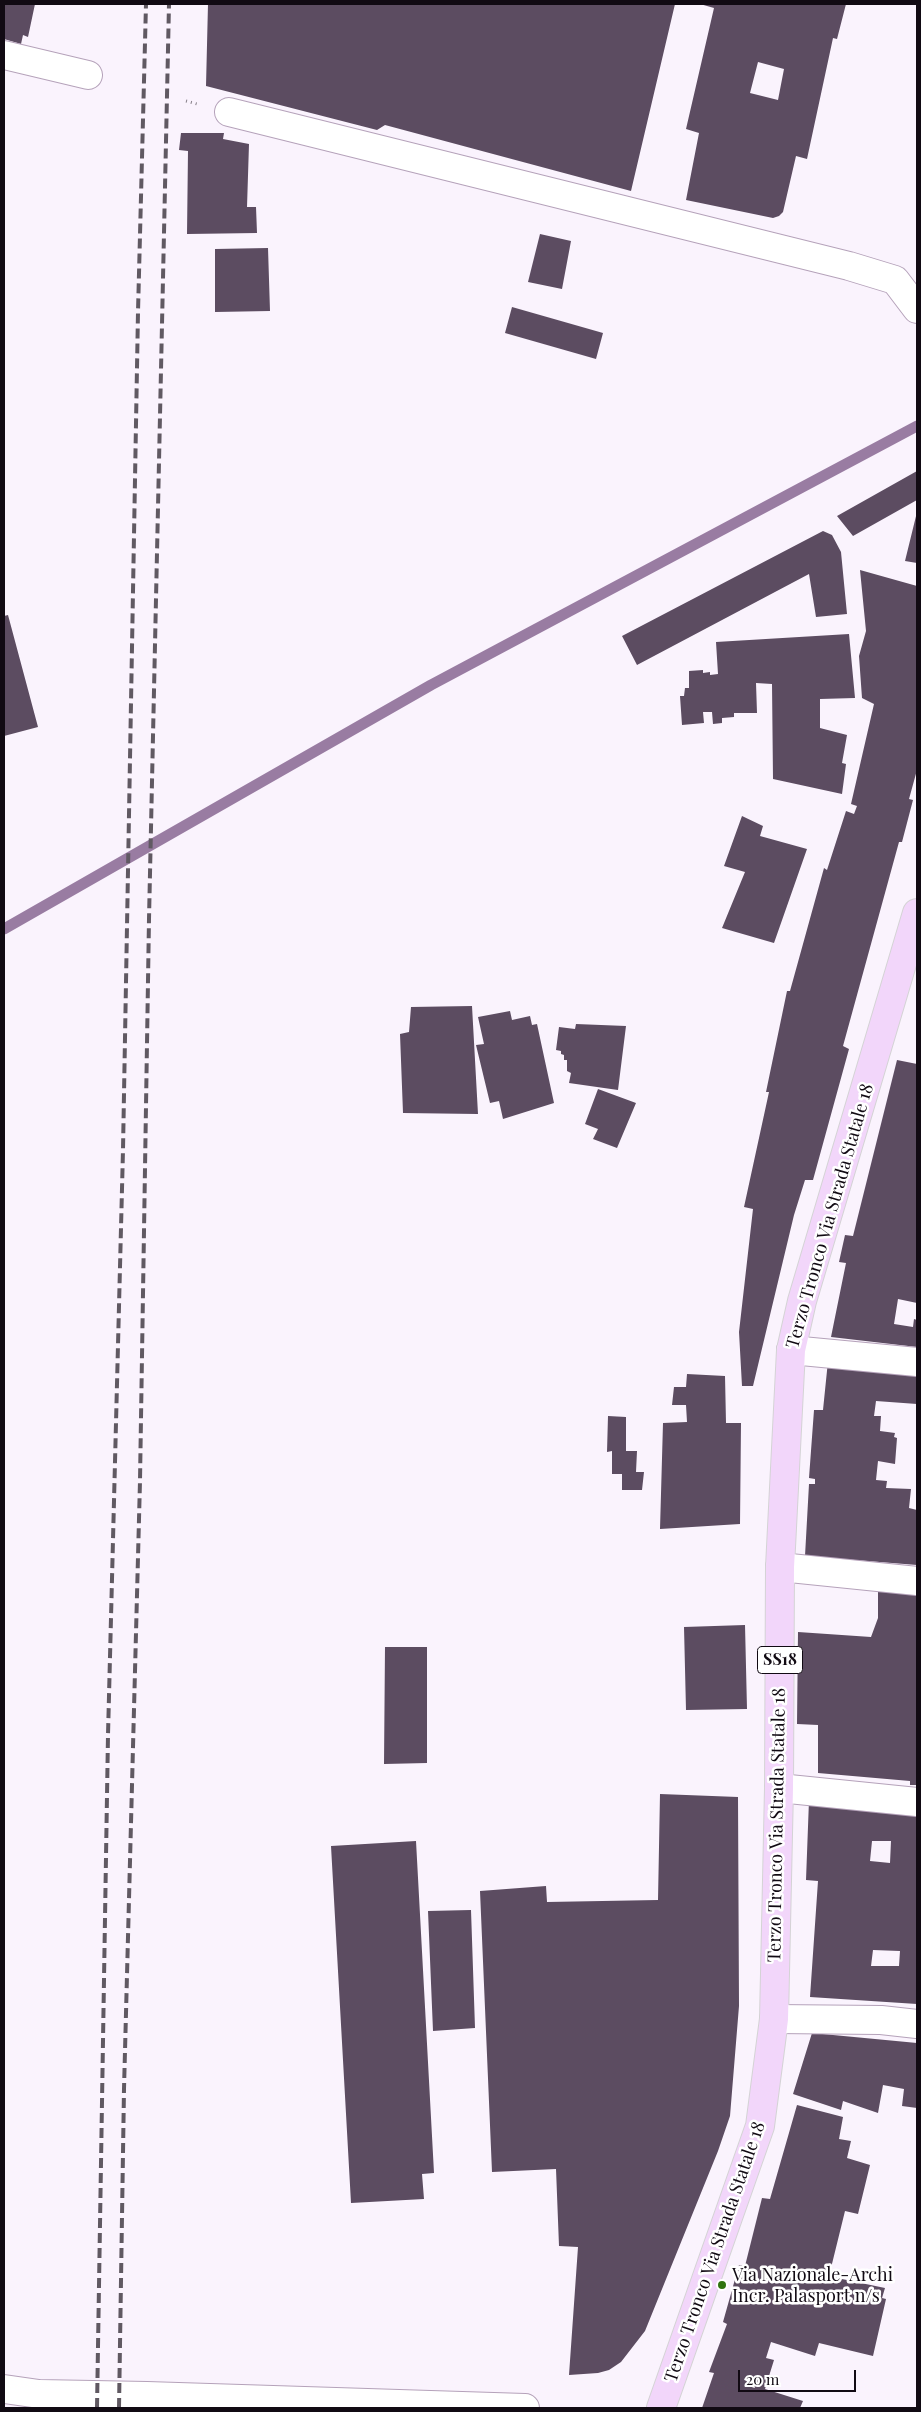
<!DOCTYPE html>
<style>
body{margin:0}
#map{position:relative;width:921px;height:2412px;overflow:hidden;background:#faf3fd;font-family:"Playfair Display",serif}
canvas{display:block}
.frame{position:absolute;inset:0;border:5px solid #110a13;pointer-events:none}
.scale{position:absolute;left:738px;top:2370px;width:118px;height:22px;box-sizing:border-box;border:2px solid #110a13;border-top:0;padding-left:6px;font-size:15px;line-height:18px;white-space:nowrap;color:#110a13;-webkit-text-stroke:4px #fff;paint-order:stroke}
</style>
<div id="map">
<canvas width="921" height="2412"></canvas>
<div class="frame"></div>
<div class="scale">20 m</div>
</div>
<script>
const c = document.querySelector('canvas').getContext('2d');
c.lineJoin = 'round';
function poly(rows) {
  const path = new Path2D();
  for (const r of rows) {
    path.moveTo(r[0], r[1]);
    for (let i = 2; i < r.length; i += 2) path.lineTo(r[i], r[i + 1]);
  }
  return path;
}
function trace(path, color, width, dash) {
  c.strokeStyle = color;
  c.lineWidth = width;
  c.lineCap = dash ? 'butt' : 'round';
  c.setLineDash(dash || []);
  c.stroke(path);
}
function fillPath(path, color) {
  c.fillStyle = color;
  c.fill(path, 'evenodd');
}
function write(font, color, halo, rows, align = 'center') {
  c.font = font + ' "Playfair Display",serif';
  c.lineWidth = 5;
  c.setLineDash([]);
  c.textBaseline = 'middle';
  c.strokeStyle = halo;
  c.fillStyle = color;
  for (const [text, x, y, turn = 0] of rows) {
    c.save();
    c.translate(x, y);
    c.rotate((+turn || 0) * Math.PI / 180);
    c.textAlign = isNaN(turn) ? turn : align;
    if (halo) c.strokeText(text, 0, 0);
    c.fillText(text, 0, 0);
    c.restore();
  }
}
trace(poly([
 [4,929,431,685,917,426]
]), '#997ca2', 11);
fillPath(poly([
 [4,4,35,4,28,37,23,35,21,44,4,39],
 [208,4,675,4,631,191,385,125,377,130,206,86],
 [700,4,846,4,837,39,833,38,807,159,796,156,783,212,779,216,773,218,686,200,699,133,686,129,714,8],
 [758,62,784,69,778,100,750,93],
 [181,133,224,133,223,139,249,144,247,207,256,207,257,233,187,234,188,151,179,150],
 [540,234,571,241,562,289,528,282],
 [268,248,270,311,215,312,215,249],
 [512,307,603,333,596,359,505,333],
 [917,471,917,500,853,536,837,516],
 [917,512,917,563,905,561],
 [823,531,832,535,841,552,847,614,816,617,809,574,637,665,622,636],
 [860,570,917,586,917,770,909,799,913,800,902,842,899,842,843,1046,849,1049,813,1180,805,1180,794,1215,753,1386,742,1386,739,1332,753,1209,744,1207,769,1092,766,1092,787,991,790,991,824,868,827,870,846,811,854,814,857,806,851,804,874,704,862,698,859,656,866,631],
 [8,615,38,727,4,736,4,616],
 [849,634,855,698,820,699,820,728,847,735,842,763,846,764,842,794,773,779,772,684,756,683,757,713,734,713,734,717,722,718,722,723,713,724,712,712,703,712,704,723,682,725,680,696,684,696,685,688,689,688,689,671,703,670,703,673,710,672,710,675,718,674,716,642],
 [742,816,763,826,760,836,807,849,774,943,722,928,745,872,724,866],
 [472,1006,478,1114,403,1113,400,1034,409,1032,411,1007],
 [510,1011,512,1020,530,1016,532,1025,537,1024,554,1103,503,1119,499,1101,490,1103,476,1045,484,1044,478,1017],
 [576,1024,626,1026,618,1090,569,1083,571,1073,567,1071,567,1060,564,1060,564,1055,561,1054,561,1051,556,1050,559,1027,575,1029],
 [897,1060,917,1064,917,1303,898,1299,894,1324,913,1327,914,1319,917,1320,917,1347,831,1337,846,1263,839,1262,845,1235,853,1236],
 [598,1089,636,1103,617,1148,593,1139,598,1129,585,1124],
 [828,1361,917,1370,917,1404,876,1401,874,1416,881,1416,880,1431,895,1433,894,1437,897,1438,895,1464,878,1461,876,1480,887,1481,886,1488,911,1489,909,1508,917,1510,917,1565,805,1556,809,1484,815,1484,815,1479,809,1478,814,1410,823,1410],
 [687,1374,725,1376,726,1423,741,1423,740,1524,660,1529,663,1423,687,1422,686,1405,672,1405,674,1387,686,1387],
 [608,1416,626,1417,626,1451,637,1451,636,1472,644,1472,642,1490,622,1490,622,1474,612,1474,612,1451,607,1452],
 [878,1588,917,1591,917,1785,910,1785,910,1781,818,1773,818,1725,797,1724,798,1632,871,1637,878,1618],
 [745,1625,747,1709,686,1710,684,1627],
 [385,1647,427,1647,427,1763,384,1764],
 [660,1794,738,1797,739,2006,730,2116,718,2151,645,2331,621,2362,609,2370,598,2373,569,2375,578,2247,559,2246,556,2169,492,2172,480,1891,546,1886,547,1902,658,1900],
 [809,1800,917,1809,917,2004,810,1997,818,1881,806,1880],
 [872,1841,891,1841,890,1863,870,1861],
 [873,1950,900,1951,899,1966,871,1966],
 [416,1841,434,2173,422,2174,424,2199,351,2203,331,1846],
 [471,1910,475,2028,433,2031,428,1911],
 [812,2033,917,2043,917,2108,902,2106,904,2089,883,2085,878,2113,843,2101,841,2110,793,2094],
 [797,2105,843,2117,839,2139,851,2141,847,2158,870,2165,858,2214,845,2211,830,2272,838,2273,837,2278,885,2288,882,2298,886,2299,873,2356,819,2343,815,2356,771,2342,766,2358,774,2360,765,2389,803,2401,800,2408,702,2408,714,2373,709,2372,727,2324,723,2322,739,2265,745,2266,762,2198,770,2199]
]), '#5c4c61');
const minor = poly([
 [4,55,88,75],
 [229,112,849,266,895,280,917,309],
 [791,1350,917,1362],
 [780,1567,917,1581],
 [779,1788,917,1802],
 [774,2019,881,2020,917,2024],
 [4,2389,39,2394,147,2396,525,2408]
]);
const major = poly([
 [661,2408,760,2126,774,2019,779,1788,780,1567,791,1350,802,1301,917,913]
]);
trace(minor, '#b5a2ba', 30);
trace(major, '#d4d3d5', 30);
trace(poly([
 [186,101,197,104]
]), '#857e87', 3, [1, 4]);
trace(minor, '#fff', 28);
trace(major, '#f2d6fa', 28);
trace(poly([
 [97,2408,108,1735,123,1150,138,312,146,4],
 [119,2408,124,2089,140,1481,149,919,169,4]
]), '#605962', 4, [10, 5]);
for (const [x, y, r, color] of [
 [722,2285,5,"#30730f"]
]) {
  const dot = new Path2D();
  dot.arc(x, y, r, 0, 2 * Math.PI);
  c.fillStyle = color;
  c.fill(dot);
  trace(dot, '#fff', 2);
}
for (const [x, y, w] of [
 [780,1660,45]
]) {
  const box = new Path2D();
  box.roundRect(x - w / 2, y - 13.5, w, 27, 4);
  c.fillStyle = '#fff';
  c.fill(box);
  trace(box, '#110a13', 1);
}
write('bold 16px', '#110a13', null, [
 ["SS18",780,1660]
]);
write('18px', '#110a13', '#fff', [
 ["Terzo Tronco Via Strada Statale 18",830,1216,-74],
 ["Terzo Tronco Via Strada Statale 18",777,1825,-89],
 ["Terzo Tronco Via Strada Statale 18",715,2252,-71]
]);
write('18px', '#110a13', '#fff', [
 ["Via Nazionale-Archi",732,2275],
 ["Incr. Palasport n/s",732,2296]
], 'left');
</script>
